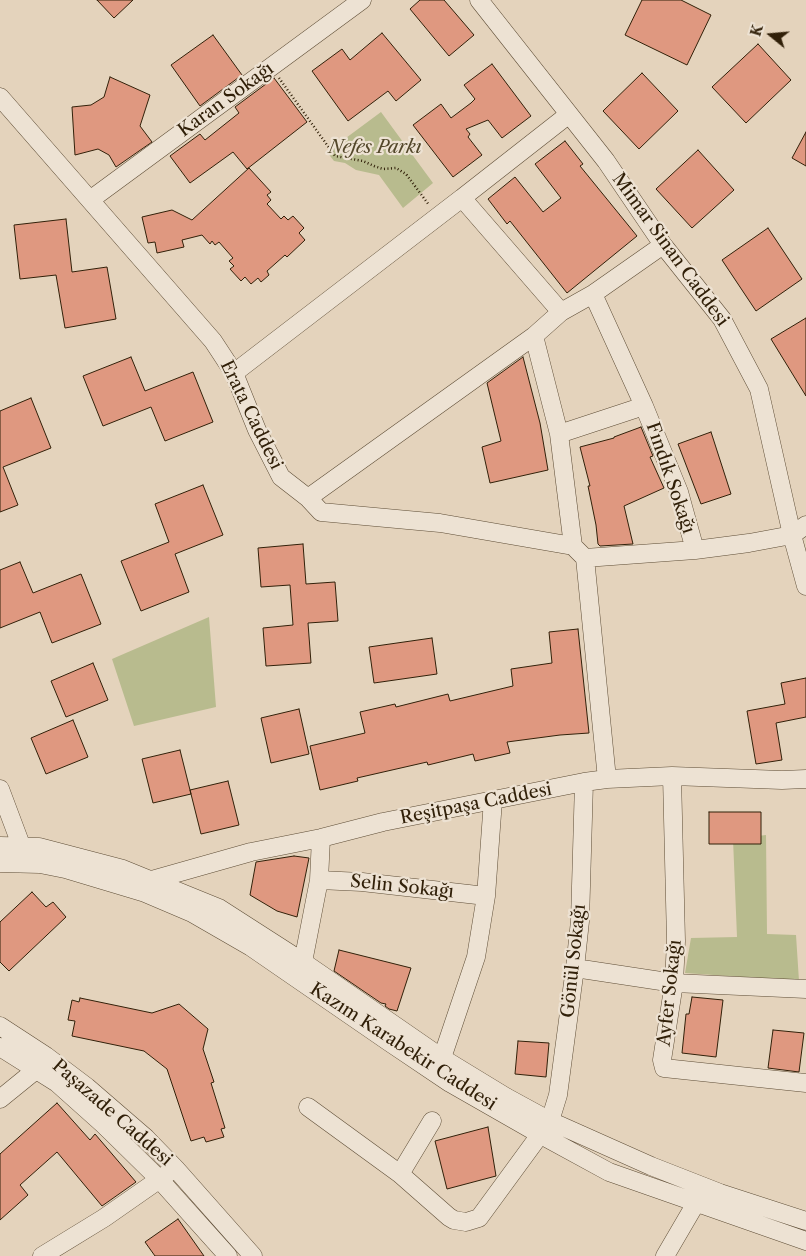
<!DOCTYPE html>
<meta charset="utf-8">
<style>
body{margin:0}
#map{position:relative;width:806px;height:1256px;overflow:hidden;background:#e4d3bc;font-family:"Libre Caslon Text",serif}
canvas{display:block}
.north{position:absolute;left:746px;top:10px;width:50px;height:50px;-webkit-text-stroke:4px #ede2d3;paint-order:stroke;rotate:287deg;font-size:14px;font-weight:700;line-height:20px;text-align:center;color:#312009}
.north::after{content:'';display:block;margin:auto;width:18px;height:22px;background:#312009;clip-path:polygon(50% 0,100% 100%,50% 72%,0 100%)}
</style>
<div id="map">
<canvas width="806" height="1256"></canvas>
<div class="north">K</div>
</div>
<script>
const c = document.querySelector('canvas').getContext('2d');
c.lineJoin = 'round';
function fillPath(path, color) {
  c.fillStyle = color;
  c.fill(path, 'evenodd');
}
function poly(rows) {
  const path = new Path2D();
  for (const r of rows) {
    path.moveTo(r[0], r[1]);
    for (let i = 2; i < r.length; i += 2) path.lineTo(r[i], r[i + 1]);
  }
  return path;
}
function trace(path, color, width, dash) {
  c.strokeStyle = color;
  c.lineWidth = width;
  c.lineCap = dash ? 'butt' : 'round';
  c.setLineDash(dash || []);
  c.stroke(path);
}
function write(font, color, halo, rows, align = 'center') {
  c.font = font + ' "Libre Caslon Text",serif';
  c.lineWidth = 4.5;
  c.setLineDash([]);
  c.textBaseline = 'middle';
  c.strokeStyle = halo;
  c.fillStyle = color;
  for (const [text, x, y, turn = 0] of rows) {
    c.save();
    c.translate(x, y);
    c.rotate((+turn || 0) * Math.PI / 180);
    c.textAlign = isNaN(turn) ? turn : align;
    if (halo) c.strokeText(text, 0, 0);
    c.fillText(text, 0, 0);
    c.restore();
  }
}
fillPath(poly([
 [381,112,433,183,403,208,379,175,356,170,345,163,334,161,327,152],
 [209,617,216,707,134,726,112,659],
 [766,835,767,934,796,935,799,981,685,973,691,938,737,937,733,839]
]), '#b8bb8e');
const building = poly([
 [97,0,133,0,114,18,97,0],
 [420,0,444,0,474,35,449,56,410,9,420,0],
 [642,0,681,0,711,15,687,65,625,35,642,0],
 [382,33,421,80,396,101,388,91,348,121,312,71,342,49,350,60,382,33],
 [213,35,242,75,200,106,171,65,213,35],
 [758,44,791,80,746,123,712,87,758,44],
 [492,64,531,116,502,138,488,120,466,129,470,134,468,137,482,155,453,177,413,125,441,104,451,118,471,103,475,99,464,85,492,64],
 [642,73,678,111,639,149,603,111,642,73],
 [110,77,150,95,140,126,152,142,116,167,109,155,98,149,75,155,72,107,91,105,104,97,110,77],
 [274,78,307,122,247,169,233,152,190,183,170,156,200,134,205,140,239,113,235,107,274,78],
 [806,132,806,166,792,158,806,132],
 [565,141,583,164,580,166,637,236,567,293,510,221,507,224,488,199,515,177,543,212,561,198,535,164,565,141],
 [698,150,734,190,692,228,656,189,698,150],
 [249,168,271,192,267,195,271,200,267,204,281,219,284,216,288,220,293,216,304,228,299,233,305,240,287,257,285,255,267,271,269,275,261,282,258,278,251,284,245,277,241,281,230,269,234,266,229,261,233,258,219,242,215,245,212,241,210,244,202,235,182,240,184,247,157,253,155,242,148,243,142,217,172,210,192,220,249,168],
 [66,219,72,272,107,267,116,319,65,328,56,275,20,279,14,225,66,219],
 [768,228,802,279,756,311,722,260,768,228],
 [806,318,806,396,771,339,806,318],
 [131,357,145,391,193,372,213,422,165,441,151,407,103,426,83,376,131,357],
 [523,357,540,423,548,470,490,483,482,447,501,441,487,383,523,357],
 [31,398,51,448,3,467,18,505,0,512,0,411,31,398],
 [641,427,653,456,650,457,664,488,624,506,633,544,600,546,598,544,596,525,588,486,590,486,580,447,614,438,614,437,641,427],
 [711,432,731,494,701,504,678,444,711,432],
 [203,485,223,535,175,554,189,592,141,611,121,561,169,542,155,504,203,485],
 [303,544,306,584,335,582,338,621,308,623,311,663,266,666,263,628,293,625,290,585,261,587,258,548,303,544],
 [20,562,33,593,81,574,101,624,52,643,40,612,0,628,0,570,20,562],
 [578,629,589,733,560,735,507,742,510,753,475,761,473,754,428,765,427,762,357,778,358,781,320,790,310,746,365,733,360,712,395,704,396,707,448,694,450,701,513,686,511,669,552,663,549,632,578,629],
 [432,638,437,674,374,683,369,647,432,638],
 [93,663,108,700,66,717,51,681,93,663],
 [806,678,806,717,776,723,782,760,756,764,747,711,785,704,781,683,806,678],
 [299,709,309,754,271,763,261,718,299,709],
 [73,720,88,757,46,774,31,738,73,720],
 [180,750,191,794,153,803,142,759,180,750],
 [228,781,239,825,201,834,190,790,228,781],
 [709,812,761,812,761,844,709,844,709,812],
 [294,856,309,858,297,917,277,911,250,895,256,862,294,856],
 [32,892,46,907,53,902,66,917,9,971,0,962,0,922,32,892],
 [339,950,411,968,397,1011,389,1009,385,1006,386,1004,381,1003,334,971,339,950],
 [692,997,723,1000,716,1057,682,1053,686,1014,689,1014,692,997],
 [80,998,152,1013,179,1004,208,1029,203,1049,214,1082,211,1083,225,1128,221,1129,224,1137,206,1142,204,1137,191,1141,167,1069,144,1051,72,1036,75,1021,68,1020,72,1000,79,1002,80,998],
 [773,1030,804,1033,799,1072,768,1068,773,1030],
 [518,1041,549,1043,546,1077,515,1074,518,1041],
 [57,1103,90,1140,95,1134,136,1182,102,1206,57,1152,20,1185,28,1195,0,1220,0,1154,57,1103],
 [488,1127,496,1176,447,1189,435,1141,488,1127],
 [178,1219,204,1256,155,1256,145,1242,178,1219]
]);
fillPath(building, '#df9880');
trace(building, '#312009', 1);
const minor = poly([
 [479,0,606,161,663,245,722,319,759,389,792,535,806,586],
 [0,97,213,341,234,373,257,430,281,477,308,498,321,512,440,523,573,546],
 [90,200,362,0],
 [561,312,462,198,568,115],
 [234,373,462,198],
 [644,406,679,492,695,550],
 [559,434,644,406,593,294],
 [308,498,534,336],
 [585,558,695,550,749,543,792,535,806,525],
 [672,776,676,941,674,983,662,1060,664,1068,806,1083],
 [607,779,585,558,573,546,559,434,534,336,561,312,593,294,663,245],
 [0,789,21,845,21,855],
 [0,846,39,847,123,869,219,908,303,962,442,1058,506,1097,550,1121,651,1166,720,1193,806,1221],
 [0,863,40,864,65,869,145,893,192,913,251,947,389,1042,450,1083,541,1135,609,1172,806,1241],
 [152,880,251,852,321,838,383,822,584,782,607,779,672,776,782,780,806,779],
 [319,880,362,882,486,896],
 [303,962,319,880,321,838],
 [575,968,674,983,806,989],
 [0,1026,46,1056,87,1087,146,1138,176,1169,253,1256],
 [0,1047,57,1083,104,1125,159,1179,228,1256],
 [442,1058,476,957,486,896,493,800],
 [0,1099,37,1069],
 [308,1107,400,1174,449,1217,454,1220,466,1222,479,1218,550,1121,558,1095,575,968,580,921,584,782],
 [400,1174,432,1121],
 [42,1256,104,1218,167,1174],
 [665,1256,696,1203]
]);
trace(minor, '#5e4d36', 19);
trace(poly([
 [279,78,335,156,363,161,374,166,383,169,396,168,406,174,429,205]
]), '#312009', 2.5, [1, 2.5]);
trace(minor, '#ede2d3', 18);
write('18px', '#312009', '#ede2d3', [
 ["Karan Sokağı",226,100,-36],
 ["Mimar Sinan Caddesi",670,250,54],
 ["Erata Caddesi",251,415,64],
 ["Fındık Sokağı",670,478,71],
 ["Reşitpaşa Caddesi",476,804,-11],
 ["Selin Sokağı",402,887,6],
 ["Gönül Sokağı",574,961,-84],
 ["Ayfer Sokağı",670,993,-84],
 ["Kazım Karabekir Caddesi",403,1047,33],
 ["Paşazade Caddesi",112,1113,41]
]);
write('italic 18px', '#53472a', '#ede2d3', [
 ["Nefes Parkı",375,148]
]);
</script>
